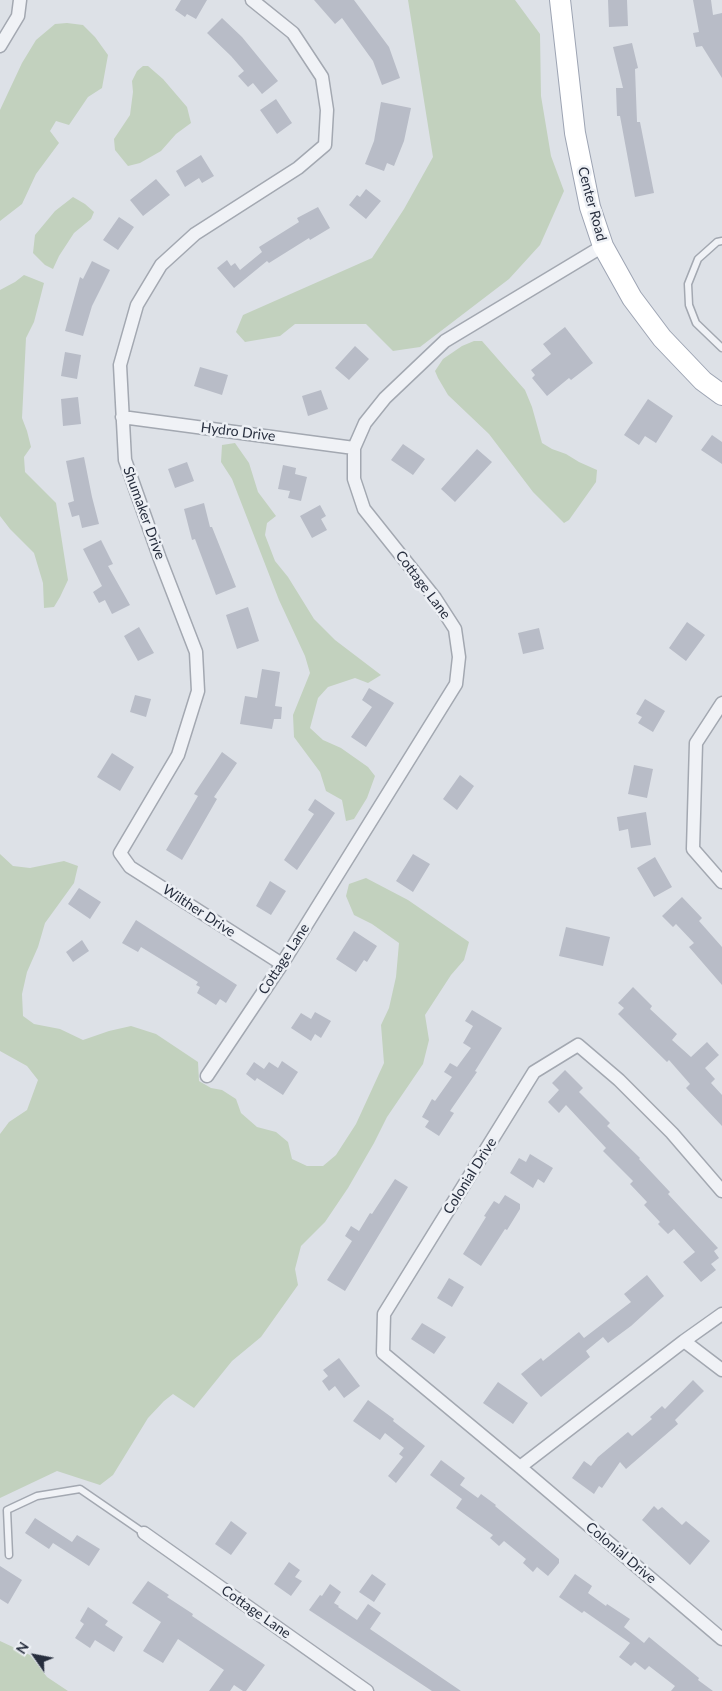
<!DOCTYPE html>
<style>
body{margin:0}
#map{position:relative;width:722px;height:1691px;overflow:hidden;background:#dde1e7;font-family:Lato,sans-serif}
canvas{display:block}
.north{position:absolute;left:10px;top:1631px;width:50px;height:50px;-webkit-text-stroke:4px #edf0f5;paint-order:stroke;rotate:303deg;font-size:14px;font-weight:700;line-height:20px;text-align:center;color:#272e3e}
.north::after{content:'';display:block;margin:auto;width:18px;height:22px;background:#272e3e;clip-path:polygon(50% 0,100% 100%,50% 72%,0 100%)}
</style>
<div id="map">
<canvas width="722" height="1691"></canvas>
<div class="north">N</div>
</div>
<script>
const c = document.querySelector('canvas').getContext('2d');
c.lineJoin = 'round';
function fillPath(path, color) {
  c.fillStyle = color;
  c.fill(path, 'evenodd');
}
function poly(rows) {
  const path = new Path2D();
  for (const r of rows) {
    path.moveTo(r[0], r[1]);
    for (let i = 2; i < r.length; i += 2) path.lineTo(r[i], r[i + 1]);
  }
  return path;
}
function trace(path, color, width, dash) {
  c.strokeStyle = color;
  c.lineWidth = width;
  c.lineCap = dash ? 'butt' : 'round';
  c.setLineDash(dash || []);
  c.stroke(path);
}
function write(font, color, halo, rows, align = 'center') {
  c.font = font + ' Lato,sans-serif';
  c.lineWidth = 5;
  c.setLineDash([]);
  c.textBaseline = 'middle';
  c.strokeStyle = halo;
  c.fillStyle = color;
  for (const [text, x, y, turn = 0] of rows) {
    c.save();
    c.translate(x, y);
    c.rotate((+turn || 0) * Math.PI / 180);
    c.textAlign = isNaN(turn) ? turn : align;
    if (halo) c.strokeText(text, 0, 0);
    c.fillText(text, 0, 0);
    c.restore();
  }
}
fillPath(poly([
 [408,0,515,0,540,34,541,96,551,156,564,191,540,245,509,279,420,347,393,351,366,324,295,324,280,336,245,342,236,332,243,315,372,258,404,209,433,157],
 [67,23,83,25,95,37,108,55,102,88,88,97,69,125,56,121,50,131,59,143,36,174,22,204,0,221,0,110,22,63,36,40,55,24],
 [143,66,148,66,163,79,187,107,191,123,176,134,161,151,140,163,128,166,115,150,114,139,130,115,133,92,132,81,137,71],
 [73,197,85,204,94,212,91,219,74,233,59,256,53,269,45,265,33,253,35,235,55,211],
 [24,275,44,283,34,322,26,338,22,418,27,431,31,447,24,457,25,472,56,503,68,580,60,597,54,607,44,608,43,583,34,553,10,529,0,516,0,290,15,282],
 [474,341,482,341,525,390,532,407,542,443,552,449,566,454,579,462,597,470,596,482,569,520,564,523,533,492,489,434,448,395,438,378,435,371,443,359,462,346],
 [235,443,249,463,258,492,276,516,267,523,265,535,275,561,288,577,314,619,335,640,381,675,368,683,355,678,328,687,318,698,310,728,323,740,341,748,368,767,375,776,367,798,354,819,346,821,342,800,326,791,320,772,294,737,293,715,310,673,305,656,279,600,232,479,221,462,222,445],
 [0,854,13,866,30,868,64,861,78,866,74,883,45,923,38,947,27,972,22,994,23,1016,34,1024,60,1029,83,1040,109,1031,131,1026,156,1034,198,1062,199,1081,211,1088,222,1090,236,1099,241,1113,257,1127,276,1132,288,1142,292,1159,307,1166,323,1166,336,1155,356,1124,384,1063,381,1025,389,1008,396,977,399,943,372,924,354,915,346,896,349,884,366,878,408,900,469,942,464,960,451,975,425,1015,429,1040,423,1064,387,1117,374,1143,348,1188,325,1222,301,1246,295,1269,298,1285,261,1337,232,1361,194,1408,173,1394,164,1401,148,1418,113,1475,100,1485,57,1471,0,1498,0,1134,9,1122,27,1110,38,1080,27,1066,0,1051],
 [0,1641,30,1655,47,1677,68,1691,0,1691]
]), '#c2d1be');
fillPath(poly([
 [181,0,207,0,196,19,187,14,185,17,175,10],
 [314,0,354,0,389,47,400,78,382,85,373,61,342,18,335,24],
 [608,0,627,0,628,26,609,27],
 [693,0,711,0,713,15,722,13,722,78,702,46,696,47,693,33,699,32],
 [222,18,242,37,278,81,262,94,253,83,248,87,238,76,244,71,231,56,207,33],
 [632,43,638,68,635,69,637,122,640,122,654,193,635,197,620,116,617,116,616,88,623,88,613,47],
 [276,99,292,123,277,134,260,110],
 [381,102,411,108,404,141,394,166,387,163,384,171,365,164,374,141],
 [201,155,214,176,202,183,199,178,185,187,176,171],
 [156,179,170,195,143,216,130,200],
 [366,189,381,201,366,219,349,205,357,195,360,197],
 [318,207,330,228,310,240,309,238,269,263,267,261,234,288,217,268,227,260,231,266,235,263,240,270,262,252,259,247,299,222,297,218],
 [119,217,134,227,118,250,103,240],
 [92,261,110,270,92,306,83,336,65,331,80,277,83,279],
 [565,327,593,363,571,380,569,378,547,396,532,378,535,375,531,370,551,354,543,344],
 [355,346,369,359,349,380,335,368],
 [65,352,81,355,77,379,61,376],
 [200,367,228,375,222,395,194,386],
 [321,390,328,409,308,416,302,396],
 [78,397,81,424,63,426,61,399],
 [648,399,673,416,656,443,645,436,639,445,624,435],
 [712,435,722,442,722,464,701,450],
 [403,444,425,459,413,475,391,460],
 [477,449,492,462,455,502,441,489],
 [84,457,92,497,99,524,82,528,79,515,72,517,68,503,74,501,66,461],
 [187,462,194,481,175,488,168,469],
 [283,465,296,468,295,474,307,477,301,501,288,498,290,491,278,489],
 [204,503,210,527,212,527,236,587,216,595,195,539,192,540,184,509],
 [320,505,326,516,321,519,327,530,312,538,300,516],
 [101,540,113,564,108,566,130,605,112,614,105,600,99,603,93,592,102,586,83,549],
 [248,607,259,641,237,649,226,615],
 [687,622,705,635,686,661,669,648],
 [139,627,154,653,138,661,124,636],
 [539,628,544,649,523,654,518,633],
 [262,669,280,672,275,706,282,707,281,719,274,719,272,729,240,724,245,696,257,698],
 [369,688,394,703,366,747,351,737,372,707,362,700],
 [135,695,151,699,146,717,130,712],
 [645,699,665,711,653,732,638,723,642,717,636,714],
 [222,752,237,763,214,797,217,799,182,860,166,850,198,796,194,794],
 [112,753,134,767,120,791,97,777],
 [634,765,653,769,647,798,628,794],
 [460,775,474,786,457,810,443,799],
 [315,799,335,813,297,870,284,860,314,814,308,810],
 [646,812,651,845,631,848,628,829,619,831,617,817],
 [413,854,430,864,413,892,396,881],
 [655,857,672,887,654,897,637,868],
 [270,881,286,891,271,915,256,906],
 [79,888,101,902,90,919,68,904],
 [682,897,702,918,699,921,722,947,722,985,689,947,694,943,676,924,673,927,662,916],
 [136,920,237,985,226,1003,220,999,216,1005,197,993,200,987,196,985,198,982,141,947,138,952,122,943],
 [566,927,610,937,603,966,559,956],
 [354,931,377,946,367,962,364,960,356,972,336,959],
 [82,940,89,951,73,962,66,952],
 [633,987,652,1006,650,1009,677,1034,672,1040,691,1057,707,1042,719,1055,705,1068,715,1079,711,1083,722,1095,722,1126,686,1088,690,1084,669,1060,667,1062,618,1014,624,1008,618,1003],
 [472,1010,502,1028,475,1071,477,1072,450,1111,454,1113,439,1136,425,1127,429,1121,422,1117,432,1099,435,1101,452,1077,444,1072,450,1063,457,1067,471,1048,463,1043,473,1026,465,1021],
 [315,1012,331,1021,321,1038,315,1034,311,1041,291,1028,301,1013,311,1019],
 [282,1061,298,1072,283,1095,257,1078,255,1081,246,1074,254,1062,264,1069,269,1062,278,1068],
 [565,1070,583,1088,579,1092,610,1123,607,1126,640,1158,639,1159,670,1192,668,1194,718,1248,714,1251,719,1258,711,1264,716,1270,701,1282,683,1262,695,1252,674,1229,668,1234,658,1224,660,1222,644,1205,647,1202,630,1184,633,1181,603,1151,606,1148,566,1105,559,1113,548,1102,559,1090,552,1083],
 [530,1154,553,1168,544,1183,538,1179,533,1188,510,1173,519,1158,526,1162],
 [395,1179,408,1187,345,1291,327,1280,352,1241,345,1236,351,1226,359,1231,370,1213,372,1214],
 [505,1195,520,1204,520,1209,507,1230,505,1229,481,1266,463,1254,486,1217,484,1216,494,1201,499,1204],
 [647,1275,664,1296,631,1326,608,1343,603,1337,586,1351,590,1357,541,1397,521,1374,541,1358,543,1361,579,1332,584,1338,631,1302,624,1294],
 [449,1278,464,1287,452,1307,437,1298],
 [422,1323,446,1337,434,1354,411,1339],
 [339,1358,360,1386,344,1398,335,1386,329,1391,322,1381,328,1376,323,1370],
 [693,1380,704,1391,675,1420,678,1424,626,1469,620,1462,602,1488,599,1486,594,1494,572,1478,584,1461,591,1466,598,1457,628,1432,632,1436,652,1419,650,1417,662,1406,665,1409],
 [498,1382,528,1403,513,1424,483,1403],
 [368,1400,394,1419,393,1421,425,1446,396,1483,388,1476,403,1457,399,1454,404,1448,385,1433,380,1440,353,1421],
 [441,1460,465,1478,460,1485,478,1498,481,1494,496,1505,495,1506,559,1559,559,1563,548,1576,537,1567,533,1572,523,1563,526,1559,504,1541,499,1546,490,1538,493,1535,456,1508,462,1499,430,1475],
 [654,1506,658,1510,662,1507,682,1525,686,1521,710,1541,690,1565,642,1520],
 [35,1518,72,1542,77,1535,100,1549,89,1566,53,1543,49,1549,25,1533],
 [231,1521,247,1533,231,1555,215,1544],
 [289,1562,300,1570,295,1577,302,1581,291,1596,274,1584],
 [0,1566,22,1580,8,1604,0,1599],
 [372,1574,386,1584,374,1602,359,1592],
 [575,1574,592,1586,588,1593,606,1606,607,1604,630,1619,624,1627,644,1643,649,1637,699,1678,698,1680,713,1691,671,1691,675,1686,649,1666,645,1670,635,1662,631,1666,619,1657,630,1643,584,1611,582,1613,559,1597],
 [148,1581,169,1595,167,1597,193,1614,192,1616,265,1665,246,1691,243,1691,234,1685,230,1691,209,1691,224,1670,178,1639,163,1663,143,1651,161,1622,132,1603],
 [330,1584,341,1592,334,1603,339,1606,338,1607,357,1620,368,1604,381,1613,370,1629,461,1691,432,1691,309,1610,320,1595,322,1596],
 [88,1607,108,1621,105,1625,123,1637,114,1652,95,1640,90,1648,75,1638,84,1624,80,1621]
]), '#b8bcc7');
const service = poly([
 [722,241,717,242,698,259,688,284,689,305,696,323,722,348],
 [9,1555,7,1510,37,1496,80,1489,144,1533]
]);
const minor = poly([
 [252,0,293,33,322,77,327,110,325,145,298,168,195,234,161,265,137,305,120,365,125,460,160,559,196,652,198,691,178,755,120,853,130,867,282,964],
 [0,46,18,16,20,0],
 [122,417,354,448],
 [722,703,696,743,693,849,722,882],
 [207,1076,282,964,456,684,459,657,455,629,435,598,364,509,354,479,354,448,365,423,385,398,445,341,603,246],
 [722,1191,672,1133,619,1080,578,1045,534,1072,384,1314,383,1353,520,1467,722,1639],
 [684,1341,722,1370],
 [520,1467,684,1341,722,1314],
 [144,1533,367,1691]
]);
const primary = poly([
 [560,0,575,133,590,207,603,246,632,298,662,338,703,381,722,395]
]);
trace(service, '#a3a8b1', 9);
trace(minor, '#a3a8b1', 15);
trace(primary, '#9da4b3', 22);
trace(service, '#f0f2f6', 6);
trace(minor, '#f0f2f6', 12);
trace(primary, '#fff', 20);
write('14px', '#272e3e', '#edf0f5', [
 ["Center Road",592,204,75],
 ["Hydro Drive",238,432,7],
 ["Shumaker Drive",144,513,70],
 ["Cottage Lane",423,585,53],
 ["Wilther Drive",199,911,33],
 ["Cottage Lane",284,959,-57],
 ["Colonial Drive",470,1176,-58],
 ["Colonial Drive",621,1553,40],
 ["Cottage Lane",256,1612,35]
]);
</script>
